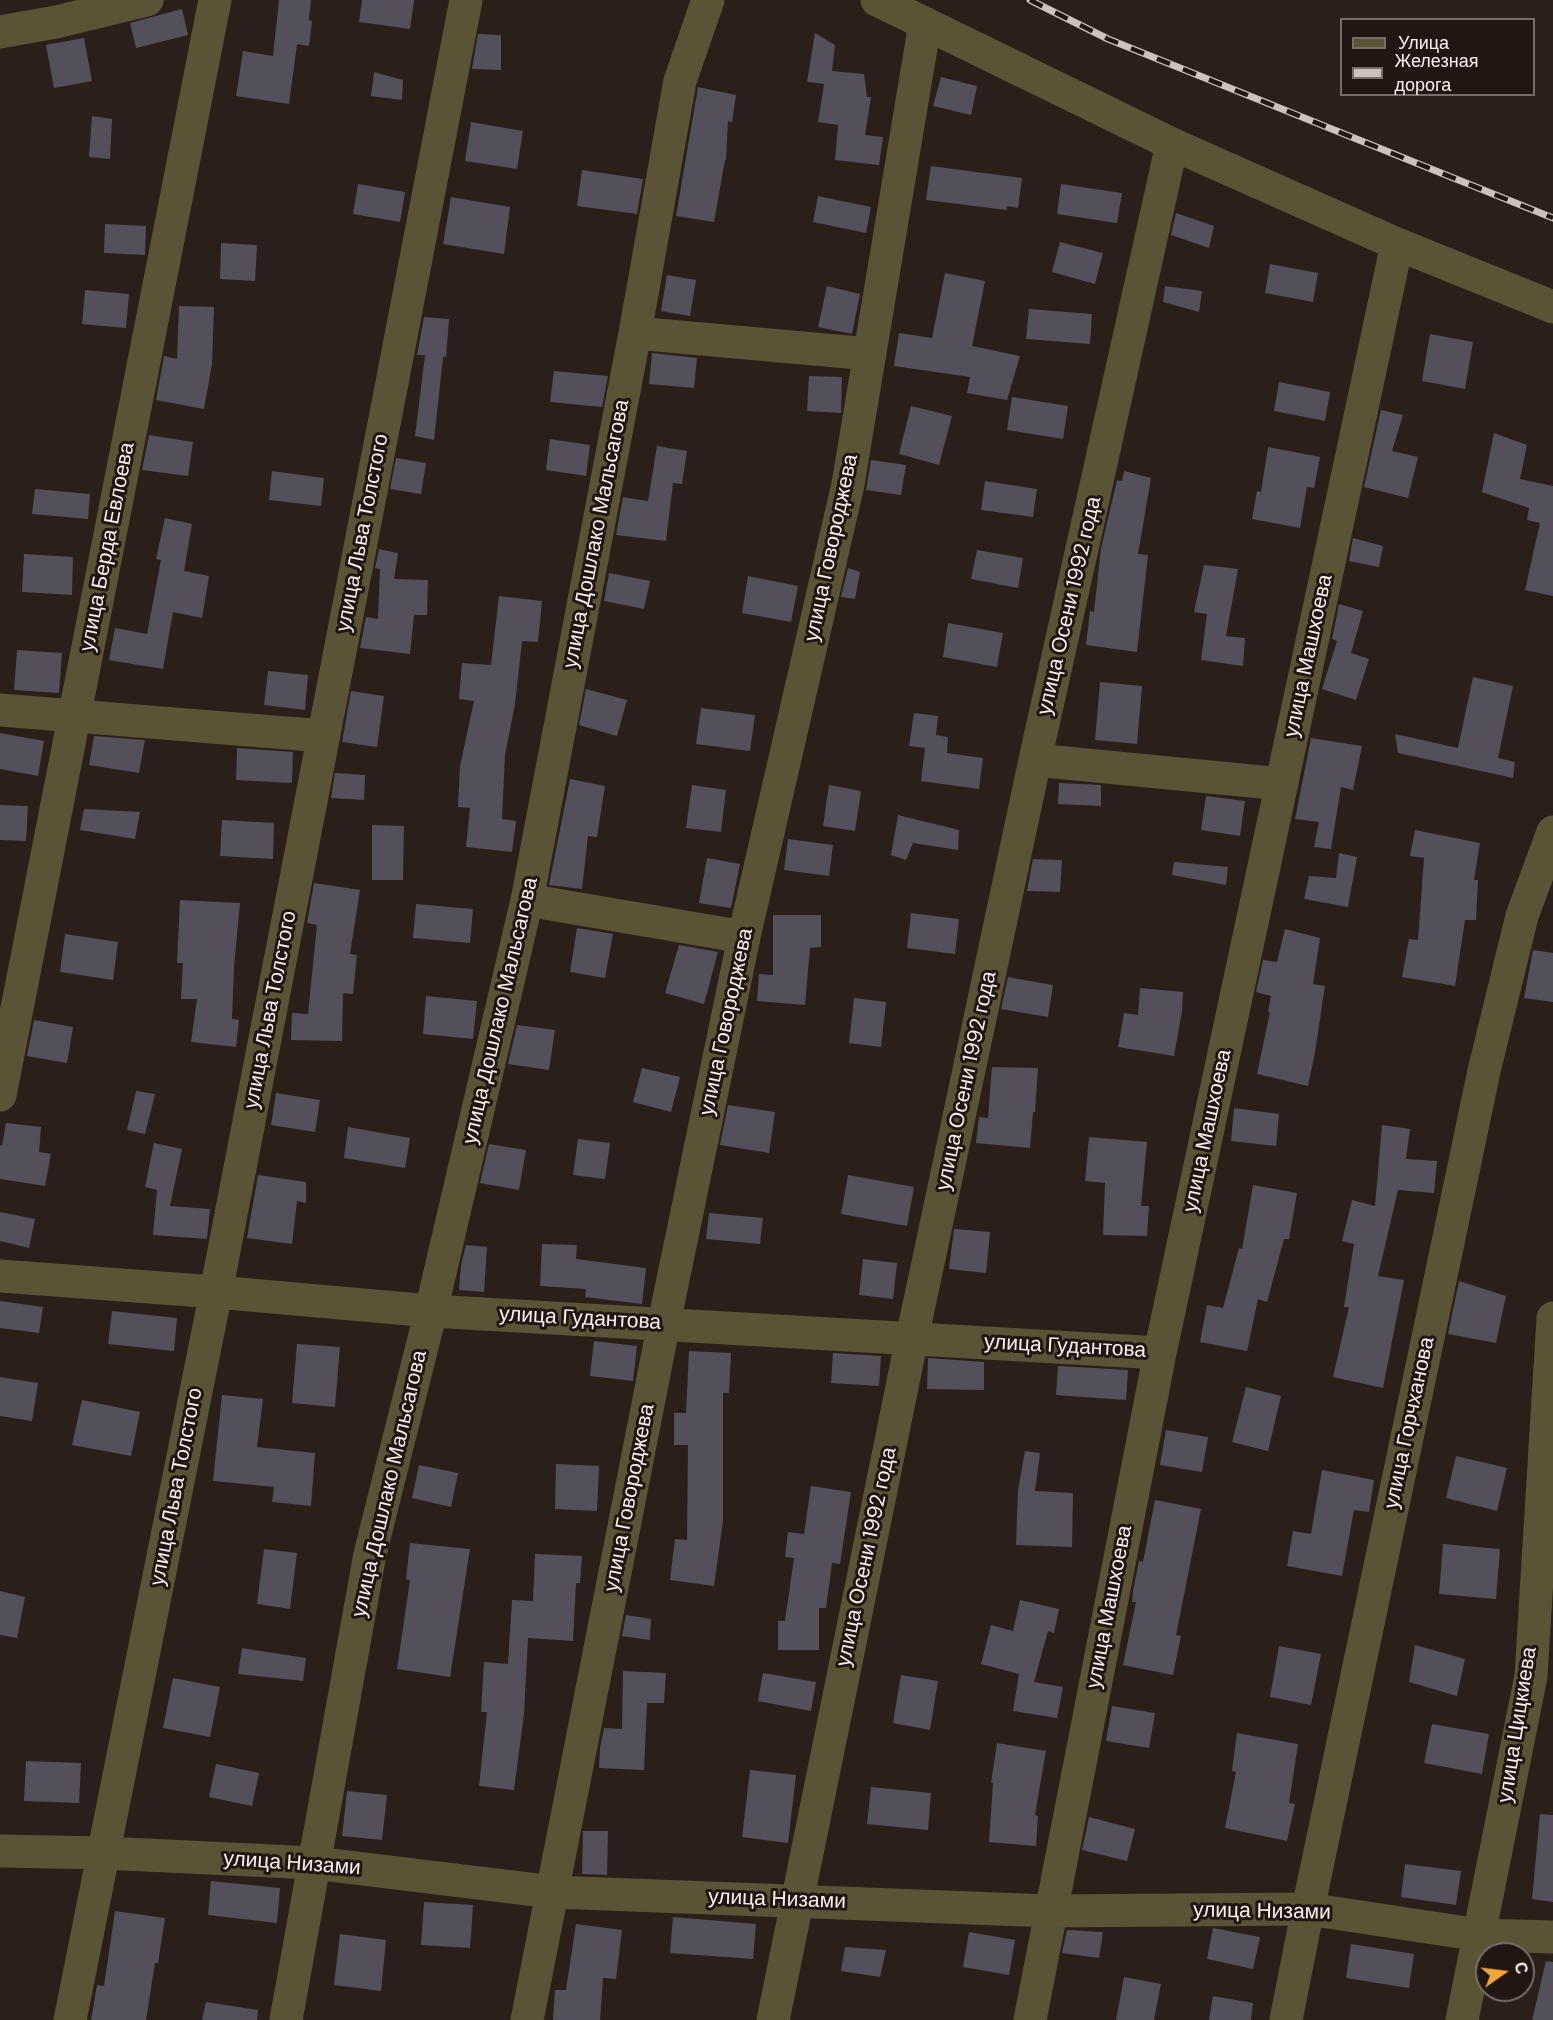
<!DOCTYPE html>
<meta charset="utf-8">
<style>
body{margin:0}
#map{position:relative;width:1553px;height:2020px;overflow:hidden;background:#2b1f1a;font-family:"DM Sans",sans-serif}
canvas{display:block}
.legend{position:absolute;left:1340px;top:18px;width:195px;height:78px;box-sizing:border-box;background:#211611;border:2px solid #776e69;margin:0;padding:8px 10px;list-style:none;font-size:18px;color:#f9f1ed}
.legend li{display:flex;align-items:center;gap:12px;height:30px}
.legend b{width:30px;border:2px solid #776e69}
.north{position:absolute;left:1475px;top:1942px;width:60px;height:60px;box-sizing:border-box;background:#211611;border:2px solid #776e69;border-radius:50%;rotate:76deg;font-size:16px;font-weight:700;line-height:24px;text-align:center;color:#f9f1ed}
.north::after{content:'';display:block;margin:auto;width:21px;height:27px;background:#f0a63e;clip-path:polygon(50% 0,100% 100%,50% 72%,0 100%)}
</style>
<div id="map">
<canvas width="1553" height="2020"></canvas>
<ul class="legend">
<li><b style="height:8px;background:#5b5335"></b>Улица</li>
<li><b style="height:8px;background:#ccc3bf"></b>Железная дорога</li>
</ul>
<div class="north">С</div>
</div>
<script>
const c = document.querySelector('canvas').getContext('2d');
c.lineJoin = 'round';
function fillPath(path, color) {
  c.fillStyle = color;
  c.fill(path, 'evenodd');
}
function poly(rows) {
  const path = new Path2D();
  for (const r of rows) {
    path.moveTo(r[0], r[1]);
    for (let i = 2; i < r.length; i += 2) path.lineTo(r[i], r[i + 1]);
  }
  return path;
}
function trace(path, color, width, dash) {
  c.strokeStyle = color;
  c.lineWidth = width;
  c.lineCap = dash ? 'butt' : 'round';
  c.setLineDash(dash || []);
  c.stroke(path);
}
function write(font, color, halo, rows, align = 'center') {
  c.font = font + ' "DM Sans",sans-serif';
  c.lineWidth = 6;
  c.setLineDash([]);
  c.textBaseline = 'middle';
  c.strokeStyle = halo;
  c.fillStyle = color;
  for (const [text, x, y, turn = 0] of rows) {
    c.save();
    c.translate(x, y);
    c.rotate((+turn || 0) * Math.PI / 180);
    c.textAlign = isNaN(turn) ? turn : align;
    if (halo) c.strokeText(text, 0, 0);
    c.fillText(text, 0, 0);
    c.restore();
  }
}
fillPath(poly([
 [279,0,311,0,309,20,312,21,309,46,297,44,289,104,236,96,243,51,273,56],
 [362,0,414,0,410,29,359,22],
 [182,9,188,35,136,48,130,23],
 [815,33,835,45,832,71,864,74,867,97,871,97,865,135,883,137,879,165,835,160,838,125,818,122,824,84,807,82],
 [478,34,501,35,501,70,472,69],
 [84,38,92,81,54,88,46,45],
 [374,72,403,80,402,100,371,96],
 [941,77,977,86,971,115,933,106],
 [698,87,736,95,732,122,728,121,726,160,725,160,714,222,676,216],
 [92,116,112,119,110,159,89,157],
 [471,122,523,131,517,169,465,161],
 [931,166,1022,178,1018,208,1007,206,1007,210,926,200],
 [582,170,643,179,637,214,577,206],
 [358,184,405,192,400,222,353,214],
 [1061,184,1122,193,1117,223,1057,214],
 [818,196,871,207,866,233,813,222],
 [451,197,510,207,504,254,443,244],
 [1176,213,1214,226,1209,248,1171,235],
 [105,224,146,226,145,255,104,253],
 [1060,242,1103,253,1095,284,1052,272],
 [221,243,257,245,255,281,220,279],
 [1270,264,1318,273,1313,302,1265,293],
 [945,273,985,281,972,346,1020,356,1007,400,967,393,970,377,894,366,899,333,932,338],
 [667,275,696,280,690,316,661,311],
 [827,286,860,294,852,334,818,327],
 [1165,286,1202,291,1199,312,1163,302],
 [85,290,129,294,126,328,82,324],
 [179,306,214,307,212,364,204,409,156,400,164,356,177,359],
 [1029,309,1092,314,1090,344,1026,339],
 [424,317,449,319,446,357,443,357,434,440,415,436,425,355,417,355],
 [1430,334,1473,342,1465,389,1422,381],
 [652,353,697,358,694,388,649,384],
 [554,371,608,376,602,407,550,402],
 [809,376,842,377,841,413,807,411],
 [1279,382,1330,392,1325,421,1274,411],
 [1012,397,1068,406,1063,439,1007,430],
 [911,406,952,416,939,465,899,454],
 [1381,410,1403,415,1392,451,1418,457,1408,498,1364,487],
 [1494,433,1527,445,1520,479,1553,486,1553,596,1525,590,1540,523,1527,520,1529,508,1482,492],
 [149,435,193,442,188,476,142,470],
 [550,439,590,445,586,476,546,470],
 [657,446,687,451,682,484,673,483,666,541,616,535,623,497,648,501],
 [1268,447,1320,457,1314,488,1307,487,1300,528,1252,519,1257,491,1261,492],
 [396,458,426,463,421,494,390,489],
 [871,460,906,465,901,495,866,490],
 [272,471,324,478,321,506,269,500],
 [1124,471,1151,478,1138,554,1148,555,1137,652,1086,645,1090,611,1094,612,1101,548,1117,480,1122,481],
 [985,481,1037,489,1033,517,981,510],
 [35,489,90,494,88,519,32,514],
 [165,518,192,524,184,571,209,576,202,618,173,612,163,669,109,660,115,628,147,634,161,560,156,559],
 [1353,538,1383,546,1379,567,1349,561],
 [379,549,398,553,394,579,428,580,427,615,414,615,410,654,360,648,366,617,378,619,380,569,375,568],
 [977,550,1023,558,1018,588,971,579],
 [24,554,73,557,72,595,22,592],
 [1204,565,1238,569,1226,636,1245,638,1243,666,1201,660,1207,614,1194,612],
 [848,568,860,572,855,599,841,597],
 [609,573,650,581,644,609,604,601],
 [748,576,798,586,791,622,742,613],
 [499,596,542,601,538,642,522,641,515,704,505,755,502,819,516,821,512,852,466,847,470,808,458,807,460,766,474,701,459,699,462,663,491,665],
 [1339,604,1363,611,1351,653,1369,659,1356,700,1322,689,1337,641,1332,639],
 [948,623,1003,633,997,667,943,657],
 [17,650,62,653,59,693,14,690],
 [268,671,308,675,305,710,264,705],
 [1473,677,1513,686,1498,758,1515,762,1513,778,1398,753,1395,734,1458,748],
 [1100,682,1142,686,1137,744,1095,740],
 [586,689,627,700,617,736,579,725],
 [351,691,384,696,377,747,342,742],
 [701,708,755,715,750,751,696,744],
 [914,713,938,716,936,735,948,737,947,753,983,758,979,789,921,781,925,748,909,746],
 [0,733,44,741,38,776,0,769],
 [94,736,145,740,139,773,89,765],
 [1311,738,1362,746,1353,790,1341,787,1331,849,1314,847,1319,822,1295,819],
 [237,748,293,752,292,783,236,780],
 [335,773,365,775,364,800,331,798],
 [570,779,605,786,597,837,588,836,582,889,549,885],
 [1059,783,1101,785,1101,806,1058,804],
 [692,785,726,790,721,832,686,828],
 [829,785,861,791,855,831,823,826],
 [1206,796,1245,801,1240,836,1201,830],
 [0,805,28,806,26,841,0,840],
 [84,809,140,812,135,839,80,830],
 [898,815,959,830,958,850,913,843,906,860,891,855],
 [222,820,274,823,273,859,220,856],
 [372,825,404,826,403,880,372,880],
 [1415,830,1480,843,1474,880,1478,880,1476,920,1465,920,1455,986,1402,977,1409,939,1418,940,1424,858,1410,856],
 [788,839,833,845,829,876,784,870],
 [1339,853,1357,857,1348,907,1304,899,1309,876,1336,878],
 [707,858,740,864,731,908,699,903],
 [1033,859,1062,860,1060,892,1027,891],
 [1174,862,1228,867,1226,885,1172,875],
 [314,883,360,890,350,954,357,955,353,994,343,993,342,1041,291,1040,292,1013,308,1014,317,925,307,923],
 [180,900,240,903,234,967,232,1019,239,1020,236,1047,191,1042,197,999,181,999,183,963,177,963],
 [416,904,473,909,470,943,413,938],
 [911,913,959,919,955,954,907,948],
 [773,915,821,915,821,947,810,948,805,1005,757,1001,759,974,773,975],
 [577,928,613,934,605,978,570,972],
 [1285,929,1320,938,1313,984,1325,986,1315,1052,1308,1086,1257,1074,1270,1012,1268,1012,1271,996,1256,992,1263,960,1277,962],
 [65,934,118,942,113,980,60,972],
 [679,945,718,952,704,1004,665,993],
 [1533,950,1553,953,1553,1002,1524,998],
 [1008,977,1053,985,1048,1017,1001,1009],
 [1140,988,1183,992,1182,1011,1174,1056,1118,1047,1124,1013,1138,1015],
 [426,996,477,1001,473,1039,423,1034],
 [854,998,886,1002,881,1047,849,1043],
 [34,1020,73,1027,67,1063,27,1056],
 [517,1025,555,1030,549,1070,508,1064],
 [992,1067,1038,1068,1035,1112,1033,1112,1030,1148,976,1143,979,1117,988,1118],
 [642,1068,680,1077,671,1112,633,1102],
 [136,1091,155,1094,145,1134,127,1130],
 [276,1093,320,1100,315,1132,271,1125],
 [728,1105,775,1112,769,1153,720,1145],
 [1234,1108,1279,1114,1276,1146,1231,1141],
 [6,1123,41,1127,39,1152,51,1154,45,1186,0,1179,0,1145,2,1146],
 [1382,1125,1410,1129,1406,1159,1437,1161,1434,1193,1398,1190,1378,1276,1404,1280,1383,1388,1333,1377,1349,1307,1344,1307,1354,1244,1342,1241,1352,1200,1375,1206],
 [348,1127,410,1138,405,1168,344,1158],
 [1089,1137,1147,1142,1141,1206,1149,1206,1147,1236,1103,1235,1105,1183,1085,1181],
 [578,1139,610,1143,605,1179,573,1175],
 [154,1143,182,1149,170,1206,210,1209,207,1239,153,1235,157,1190,145,1187],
 [489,1144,526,1150,519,1190,480,1183],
 [258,1175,306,1182,306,1203,297,1201,292,1244,247,1238],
 [848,1175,914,1187,907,1226,841,1214],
 [1253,1185,1297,1193,1289,1239,1284,1239,1267,1302,1258,1299,1247,1351,1200,1342,1207,1305,1223,1308,1239,1248,1242,1249],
 [0,1212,35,1219,29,1248,0,1241],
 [709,1213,763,1218,760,1244,706,1239],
 [954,1229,990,1232,986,1273,949,1269],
 [542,1244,577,1245,576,1259,646,1268,642,1304,585,1297,586,1289,540,1286],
 [466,1245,487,1247,484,1292,459,1290,461,1265],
 [863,1259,897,1263,893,1299,859,1295],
 [1459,1281,1506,1296,1496,1343,1448,1334],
 [0,1301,43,1307,39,1333,0,1328],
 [112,1311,177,1318,174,1351,108,1344],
 [594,1341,637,1346,633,1381,590,1376],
 [297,1344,340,1347,335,1407,292,1403],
 [689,1351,731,1353,729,1393,723,1393,723,1521,714,1586,670,1580,675,1539,687,1540,688,1445,674,1445,674,1413,686,1413],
 [833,1353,881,1356,879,1386,831,1383],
 [928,1358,984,1362,984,1390,927,1389],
 [1058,1366,1128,1370,1126,1400,1056,1395],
 [0,1377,38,1383,32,1421,0,1416],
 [1246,1387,1281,1396,1268,1451,1232,1442],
 [222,1395,263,1399,257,1447,315,1453,311,1506,272,1502,274,1487,213,1481],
 [82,1400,140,1412,131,1456,72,1445],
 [1166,1430,1208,1437,1202,1472,1160,1465],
 [1025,1451,1040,1453,1035,1491,1073,1493,1072,1547,1016,1545,1018,1490],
 [1456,1456,1507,1468,1497,1511,1446,1498],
 [556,1464,599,1466,597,1511,555,1509],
 [419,1465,458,1473,451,1507,412,1498],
 [1322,1470,1374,1480,1369,1512,1354,1510,1342,1576,1287,1566,1293,1531,1311,1534],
 [811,1486,851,1492,840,1564,832,1563,826,1608,819,1608,819,1650,778,1650,778,1621,785,1621,794,1558,785,1557,788,1532,804,1534],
 [1155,1500,1201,1509,1176,1635,1181,1636,1173,1675,1123,1665,1136,1602,1132,1602,1133,1591,1139,1561,1143,1562],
 [410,1543,470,1549,450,1677,397,1669,410,1580,406,1579],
 [1443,1544,1500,1549,1496,1599,1439,1594],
 [264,1549,297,1553,290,1609,257,1604],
 [535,1554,582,1556,580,1583,576,1583,573,1641,528,1638,524,1714,514,1790,479,1786,487,1712,481,1712,484,1662,508,1664,512,1600,533,1601],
 [0,1591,25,1597,17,1638,0,1635],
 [1020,1600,1059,1609,1054,1633,1048,1631,1034,1682,1063,1687,1057,1718,1013,1711,1019,1674,981,1664,991,1625,1013,1631],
 [626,1615,651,1619,650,1640,622,1636],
 [1415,1645,1465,1659,1457,1696,1409,1682],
 [1279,1646,1321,1654,1311,1705,1270,1697],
 [242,1648,306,1658,303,1681,238,1674],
 [623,1671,666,1673,664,1703,647,1703,644,1770,599,1768,600,1748,604,1728,622,1729],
 [763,1673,816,1682,811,1711,758,1701],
 [901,1675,938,1681,930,1730,893,1723],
 [173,1678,220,1687,210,1737,163,1728],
 [1112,1706,1155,1713,1149,1748,1106,1741],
 [1432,1724,1489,1734,1482,1774,1424,1763],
 [1237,1733,1298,1744,1289,1803,1295,1804,1287,1841,1225,1828,1236,1772,1232,1771],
 [997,1743,1046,1751,1035,1815,1038,1816,1036,1846,989,1842,993,1783,991,1783],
 [26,1761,81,1763,79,1803,24,1801],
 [216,1764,259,1773,252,1806,209,1797],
 [750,1770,796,1775,788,1843,742,1837],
 [871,1787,931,1793,928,1830,867,1824],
 [347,1791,387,1795,382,1840,342,1836],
 [1540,1814,1553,1815,1553,1902,1532,1899],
 [1089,1817,1135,1829,1127,1861,1082,1850],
 [583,1831,608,1831,607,1875,582,1874],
 [1405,1864,1461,1871,1456,1905,1401,1897],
 [211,1881,280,1888,277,1923,208,1915],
 [424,1902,473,1905,470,1948,421,1945],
 [115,1911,165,1918,158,1963,155,1963,146,2020,91,2020,97,1985,104,1986],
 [673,1917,756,1924,753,1959,670,1953],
 [576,1924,622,1930,616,1979,603,1978,600,2020,553,2020,555,1990,566,1990],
 [1213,1928,1260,1937,1253,1969,1207,1959],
 [1067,1930,1103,1932,1099,1958,1062,1953],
 [969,1932,1015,1940,1009,1975,963,1967],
 [340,1934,386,1940,381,1991,334,1985],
 [1351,1944,1414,1954,1409,1988,1346,1978],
 [845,1947,886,1950,880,1977,841,1971],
 [1546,1961,1553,1962,1553,2020,1532,2020],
 [1124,1977,1161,1984,1154,2020,1116,2020],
 [1213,1996,1253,2003,1251,2020,1209,2020],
 [206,2002,258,2010,257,2020,202,2020]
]), '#534f5b');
trace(poly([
 [877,0,1172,144,1397,244,1553,307],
 [0,32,56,22,147,0],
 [635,333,870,354],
 [0,710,324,736],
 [1035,760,1282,784],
 [527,900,744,937],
 [0,1095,215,0],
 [0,1276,216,1292,431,1311,1160,1353],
 [0,1851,104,1853,314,1863,553,1892,1050,1911,1308,1909,1480,1935,1553,1937],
 [70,2020,216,1292,466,0],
 [286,2020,370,1554,431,1311,527,900,635,333,680,81,708,0],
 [527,2020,664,1323,744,937,848,484,925,24],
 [773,2020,912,1338,1035,760,1172,144],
 [1030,2020,1160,1353,1397,244],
 [1286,2020,1308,1909,1484,1071,1522,916,1553,832],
 [1462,2020,1531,1676,1553,1318]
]), '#5b5335', 33);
const rail = poly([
 [1030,0,1108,39,1553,218]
]);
trace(rail, '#ccc3bf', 7);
trace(rail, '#211611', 4.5, [14]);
write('21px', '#f9f1ed', '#211611', [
 ["улица Льва Толстого",363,533,-79],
 ["улица Дошлако Мальсагова",597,534,-79],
 ["улица Берда Евлоева",108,547,-79],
 ["улица Говороджева",832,548,-78],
 ["улица Осени 1992 года",1070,606,-77],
 ["улица Машхоева",1309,656,-78],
 ["улица Льва Толстого",271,1010,-79],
 ["улица Дошлако Мальсагова",501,1011,-77],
 ["улица Говороджева",727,1022,-78],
 ["улица Осени 1992 года",967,1081,-78],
 ["улица Машхоева",1208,1131,-78],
 ["улица Гудантова",580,1319,3],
 ["улица Гудантова",1065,1347,3],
 ["улица Горчханова",1410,1423,-78],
 ["улица Дошлако Мальсагова",390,1484,-77],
 ["улица Льва Толстого",177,1487,-79],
 ["улица Говороджева",630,1498,-79],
 ["улица Осени 1992 года",867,1557,-78],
 ["улица Машхоева",1110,1607,-79],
 ["улица Цицкиева",1518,1725,-81],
 ["улица Низами",292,1864,4],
 ["улица Низами",777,1900,2],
 ["улица Низами",1262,1912,1]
]);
</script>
